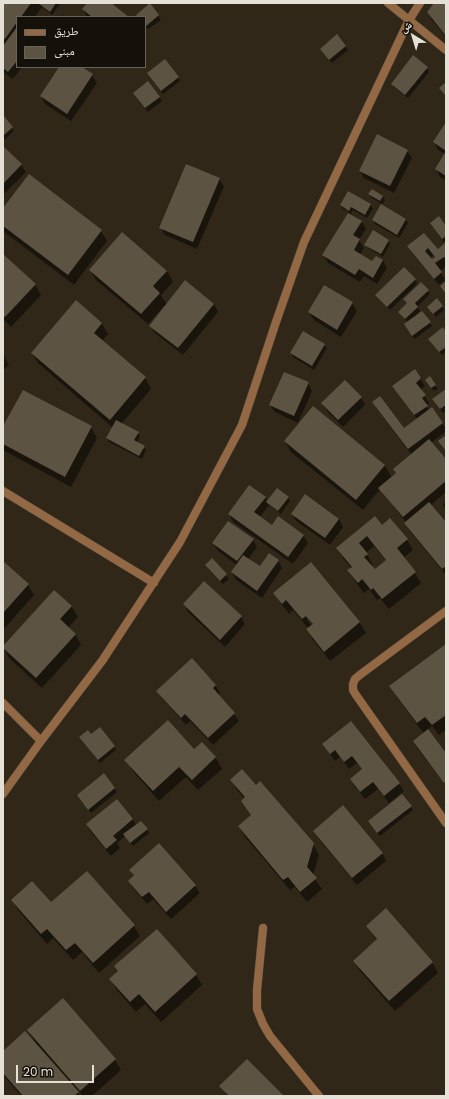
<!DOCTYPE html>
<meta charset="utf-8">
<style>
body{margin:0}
#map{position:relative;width:449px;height:1099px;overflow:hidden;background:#302718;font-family:Poppins,"Noto Naskh Arabic",sans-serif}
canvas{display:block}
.frame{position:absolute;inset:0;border:4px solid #e6e1d7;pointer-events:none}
.legend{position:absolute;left:16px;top:16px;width:130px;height:52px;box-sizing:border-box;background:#14100a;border:1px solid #68645c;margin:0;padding:5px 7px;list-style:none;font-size:12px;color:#e6e1d7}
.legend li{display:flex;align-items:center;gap:8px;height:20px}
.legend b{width:20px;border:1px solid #68645c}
.north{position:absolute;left:393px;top:16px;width:40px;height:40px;-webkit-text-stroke:3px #14100a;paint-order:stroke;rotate:322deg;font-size:11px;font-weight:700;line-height:16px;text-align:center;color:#e6e1d7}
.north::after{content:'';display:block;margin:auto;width:14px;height:18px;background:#e6e1d7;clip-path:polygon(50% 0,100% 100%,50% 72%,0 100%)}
.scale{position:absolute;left:16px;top:1065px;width:78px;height:18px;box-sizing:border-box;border:2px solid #e6e1d7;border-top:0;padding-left:5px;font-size:12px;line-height:14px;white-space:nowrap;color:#e6e1d7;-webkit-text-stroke:3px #14100a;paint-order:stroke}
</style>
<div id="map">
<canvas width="449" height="1099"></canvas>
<div class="frame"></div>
<ul class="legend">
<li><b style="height:5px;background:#936845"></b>طريق</li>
<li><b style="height:11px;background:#5d5343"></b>مبنى</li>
</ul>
<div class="north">ش</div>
<div class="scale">20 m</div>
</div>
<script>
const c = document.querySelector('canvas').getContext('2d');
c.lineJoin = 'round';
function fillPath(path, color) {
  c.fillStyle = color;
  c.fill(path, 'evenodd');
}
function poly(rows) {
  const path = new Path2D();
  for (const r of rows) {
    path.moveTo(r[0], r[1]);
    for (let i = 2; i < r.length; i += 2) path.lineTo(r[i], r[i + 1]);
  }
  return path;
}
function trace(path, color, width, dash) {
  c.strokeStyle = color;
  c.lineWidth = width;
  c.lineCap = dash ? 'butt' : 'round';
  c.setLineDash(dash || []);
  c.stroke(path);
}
fillPath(poly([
 [3,3,61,3,52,15,42,7,35,17,17,17,17,67,22,67,13,79,3,72,3,47,5,45,3,43],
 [88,3,109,3,127,17,87,17,83,9],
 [435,3,446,3,446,37,432,20,428,13],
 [150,5,161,20,148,29,145,26,145,17,139,17],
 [345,46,348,50,332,63,321,49],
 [60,67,80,67,92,75,97,83,71,121,45,104,41,96],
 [427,68,429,72,408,98,394,87,392,84],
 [148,73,178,77,180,81,163,94],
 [136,97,159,97,162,101,148,112],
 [3,116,14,131,3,141],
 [446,124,446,180,440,177,436,169,445,154,438,150,434,142],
 [3,147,21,165,26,172,3,195],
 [407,151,412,158,394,193,364,178,360,171],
 [219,179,224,186,197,249,165,235,161,228],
 [349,192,371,205,373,209,367,218,353,210,350,215,362,222,366,229,359,240,364,248,360,255,373,262,376,257,383,261,387,268,377,284,364,276,360,282,328,263,324,255,349,212,343,209,341,205],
 [369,194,383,197,385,200,382,204,372,198],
 [382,205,406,220,408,223,399,238,375,224,373,220],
 [3,210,101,231,107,241,74,285,3,231],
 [433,227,446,228,446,241,444,242],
 [424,234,438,251,446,244,446,266,440,271,445,280,439,285,413,254,409,246],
 [433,255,435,258,432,260,430,258],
 [388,241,390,244,383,257,368,248,366,245],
 [3,255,35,285,41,295,11,327,3,319],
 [90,270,167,271,173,282,161,295,167,305,214,304,218,312,183,355,155,333,150,326,165,307,164,306,148,324,96,280],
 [415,280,417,284,390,310,379,298],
 [428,291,430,294,417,307,420,311,416,315,430,323,432,326,415,339,407,328,408,322,402,316,408,304,404,299],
 [76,302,102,324,108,334,102,341,145,378,151,389,121,424,138,433,140,436,137,443,144,447,146,450,142,459,109,442,107,438,113,428,38,363,32,353],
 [352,303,357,311,341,337,314,320,309,312],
 [442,306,444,310,436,317,431,310],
 [446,333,446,352,442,355,432,343],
 [324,345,327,348,314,370,293,357,291,353],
 [3,354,9,365,3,370],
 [414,370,425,386,420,390,429,403,426,405,429,410,442,423,446,429,446,431,431,443,446,461,446,492,431,505,446,523,446,575,409,530,405,523,406,522,384,495,380,489,363,510,291,452,285,441,313,407,385,466,392,478,397,474,412,455,377,409,373,402,404,429,417,419,398,393],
 [308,383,312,391,298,423,275,412,270,405],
 [428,384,435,385,438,389,434,391],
 [446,390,446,410,443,413,436,403],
 [361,398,365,405,343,427,327,411,323,403],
 [91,427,97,438,71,487,3,450,3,428],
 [265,497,268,502,288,497,290,501,281,514,269,505,260,517,272,526,303,535,308,543,293,564,233,522,229,514],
 [446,502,446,510,443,504],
 [292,514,339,519,343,527,330,545,296,521],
 [381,526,407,540,413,550,403,558,415,573,421,583,389,609,380,598,377,600,369,589,364,593,355,581,348,570,351,568,343,558,337,548],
 [374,546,386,561,375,571,371,566,373,565,366,553],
 [253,540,257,547,248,559,260,567,278,560,282,568,262,598,236,580,232,572,237,565,218,551,213,543],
 [212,559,226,575,229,579,223,584,208,569,206,565],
 [3,562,28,585,34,595,3,630],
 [311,563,360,623,366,633,330,661,313,640,307,629,308,628,293,610,289,614,281,604,275,593],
 [305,611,313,625,311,626,303,612],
 [54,591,72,607,78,617,68,628,75,634,81,645,42,688,9,658,3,647],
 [184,604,241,617,245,624,225,647,188,612],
 [446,645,446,730,439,735,432,726,427,730,446,755,446,785,418,749,414,741,424,734,397,697,391,686],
 [192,660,216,686,220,693,218,695,234,714,239,721,213,745,190,721,186,725,162,698,158,691],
 [351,722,399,784,404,791,389,803,378,789,365,799,355,787,351,779,363,770,357,763,349,769,340,757,335,761,324,744],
 [91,735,114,746,116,750,100,763,83,741],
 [202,743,216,758,222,769,198,790,186,777,159,801,132,770,126,760,194,750],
 [231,780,256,786,313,844,319,855,313,876,322,889,307,902,295,887,290,890,245,837,239,826,252,816,243,801,245,799,237,790],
 [114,788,117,792,91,813,80,799],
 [117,800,133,820,136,825,147,829,149,833,133,846,125,836,117,843,120,848,111,856,91,832,87,825],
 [411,807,413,810,380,836,371,825],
 [314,831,382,853,386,861,357,885,318,838],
 [159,845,195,886,200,893,171,919,153,899,147,904,134,889,129,881,134,876,131,870],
 [87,872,134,926,140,936,99,973,82,952,73,960,53,938,47,944,18,910,12,900,51,904],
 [367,926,432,962,438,973,395,1011,360,971,354,961,377,941],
 [157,930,196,975,202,985,161,1022,145,1004,136,1012,117,990,110,979,119,972],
 [28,1030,115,1060,121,1070,92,1096,83,1096,78,1091,77,1091,80,1096,21,1096,3,1075,3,1052,35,1042],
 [221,1086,283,1096,227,1096]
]), '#0007');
fillPath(poly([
 [3,3,31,3,21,17,17,17,17,22,5,39,3,38],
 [38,3,56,3,50,12],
 [87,3,111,3,129,17,92,17,82,9],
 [150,3,159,15,145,27,145,17,138,17,136,15],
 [434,3,446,3,446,36,427,12],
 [17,27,17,61,8,72,3,68,3,46],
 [337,34,346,46,329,60,320,49],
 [413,55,428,67,405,95,391,84],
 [165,59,179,77,161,91,147,73],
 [59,67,82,67,93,74,67,114,40,96],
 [148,81,160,97,145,108,133,93],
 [446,82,446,96,439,88],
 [3,115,13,127,3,136],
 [446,122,446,151,433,142],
 [377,134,408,150,390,186,359,171],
 [3,146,22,164,3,184],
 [446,151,446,176,435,169],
 [186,164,220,178,193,242,159,228],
 [29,174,102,230,68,275,3,226,3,208],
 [372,189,383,196,380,201,368,194],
 [348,191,371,204,365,215,351,207,349,211,340,205],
 [381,204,406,219,397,235,372,220],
 [348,213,362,221,353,235,360,239,354,250,372,261,376,256,383,260,373,278,359,269,355,275,322,255],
 [439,216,446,226,446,236,442,239,430,223],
 [373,230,389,240,381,254,364,245],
 [122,232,167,271,153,286,160,293,141,314,89,270],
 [424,233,438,249,446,242,446,259,444,257,435,263,442,272,434,279,407,246],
 [428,248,435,257,432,259,425,251],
 [3,254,36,284,5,317,3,315],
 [404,267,416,279,387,307,375,295],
 [185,280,214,304,178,348,149,326],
 [446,281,446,294,440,286],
 [421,282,429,290,415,303,418,307,405,319,398,312,407,303,403,299],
 [324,285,353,302,337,330,308,312],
 [437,298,443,306,433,314,427,307],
 [76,300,102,323,94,333,146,377,110,420,31,353],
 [422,311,431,322,412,336,404,324],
 [443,327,446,332,446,347,439,352,428,339],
 [303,331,325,344,312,366,290,353],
 [415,369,421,378,416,383,426,395,422,398,428,406,414,415,392,386],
 [284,372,309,382,294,416,269,405],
 [430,376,436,385,431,388,425,380],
 [345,380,362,397,338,420,321,403],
 [446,389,446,405,440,409,432,399],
 [23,390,92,426,65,477,3,444,3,426],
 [380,396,404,428,432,407,443,423,408,449,372,402],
 [313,406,385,465,356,500,284,441],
 [116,420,139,432,134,440,145,446,139,456,106,438],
 [446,435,446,451,438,441],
 [429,439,446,459,446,481,403,517,378,488,396,473,393,469],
 [249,485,266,497,254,512,272,525,278,516,304,535,288,557,228,514],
 [277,488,289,497,278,511,266,502],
 [305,494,339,519,325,538,291,514],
 [429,502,446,522,446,566,442,569,404,523],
 [375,516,382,525,390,518,408,539,397,548,416,572,382,599,373,588,371,590,362,579,358,583,347,570,352,567,336,548],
 [367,536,386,560,375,569,364,557,368,554,359,543],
 [228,521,254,539,237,561,212,543],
 [269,553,279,560,257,591,231,572,243,555,260,566],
 [212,558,227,574,220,581,205,565],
 [3,561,29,584,3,613],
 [311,562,360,622,324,652,306,629,313,624,306,616,302,619,286,600,282,604,273,593],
 [204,581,242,616,220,640,183,604],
 [54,590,72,606,60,619,76,634,36,678,3,648,3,646],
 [446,644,446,715,432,725,425,717,417,723,389,686],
 [192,658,216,685,213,688,235,713,208,738,185,714,181,718,156,691],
 [168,720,194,749,202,742,216,757,192,780,179,767,153,791,124,760],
 [351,721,400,783,384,796,373,782,360,792,350,779,362,769,352,756,344,762,335,750,330,754,322,744],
 [100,727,115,746,98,760,79,737,88,730,91,734],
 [428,729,446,753,446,782,444,783,413,741],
 [242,769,256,785,260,781,314,843,307,867,317,878,300,892,288,877,283,880,238,826,251,815,241,801,245,797,230,780],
 [104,773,115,788,88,810,77,795],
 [402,794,412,806,377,833,368,821],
 [117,799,133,819,113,836,117,840,106,849,86,824],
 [343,805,383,853,352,878,313,831],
 [141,821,148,829,130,843,123,834],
 [159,843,196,885,166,912,149,892,142,897,128,881,134,875,129,870],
 [87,871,135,925,93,963,75,943,66,950,47,929,41,934,11,900,32,881,51,902],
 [386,908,433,962,389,1001,353,961,377,939,366,926],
 [157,929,197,974,155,1012,139,994,130,1002,109,979,118,971,114,966],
 [63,998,116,1059,80,1091,27,1030],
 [25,1031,79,1092,74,1096,23,1096,3,1073,3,1051],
 [247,1059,284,1096,229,1096,219,1086]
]), '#5d5343');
const minor = poly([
 [388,3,446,50],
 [3,491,154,583],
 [446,611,361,674,355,679,353,684,353,690,356,695,446,823],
 [3,703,41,741],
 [3,794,41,741,102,661,180,542,242,425,276,322,304,242,409,20,420,3],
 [263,928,257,990,257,1009,263,1024,270,1036,319,1096]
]);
trace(minor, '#4d4537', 9);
trace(minor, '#936845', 8);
</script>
